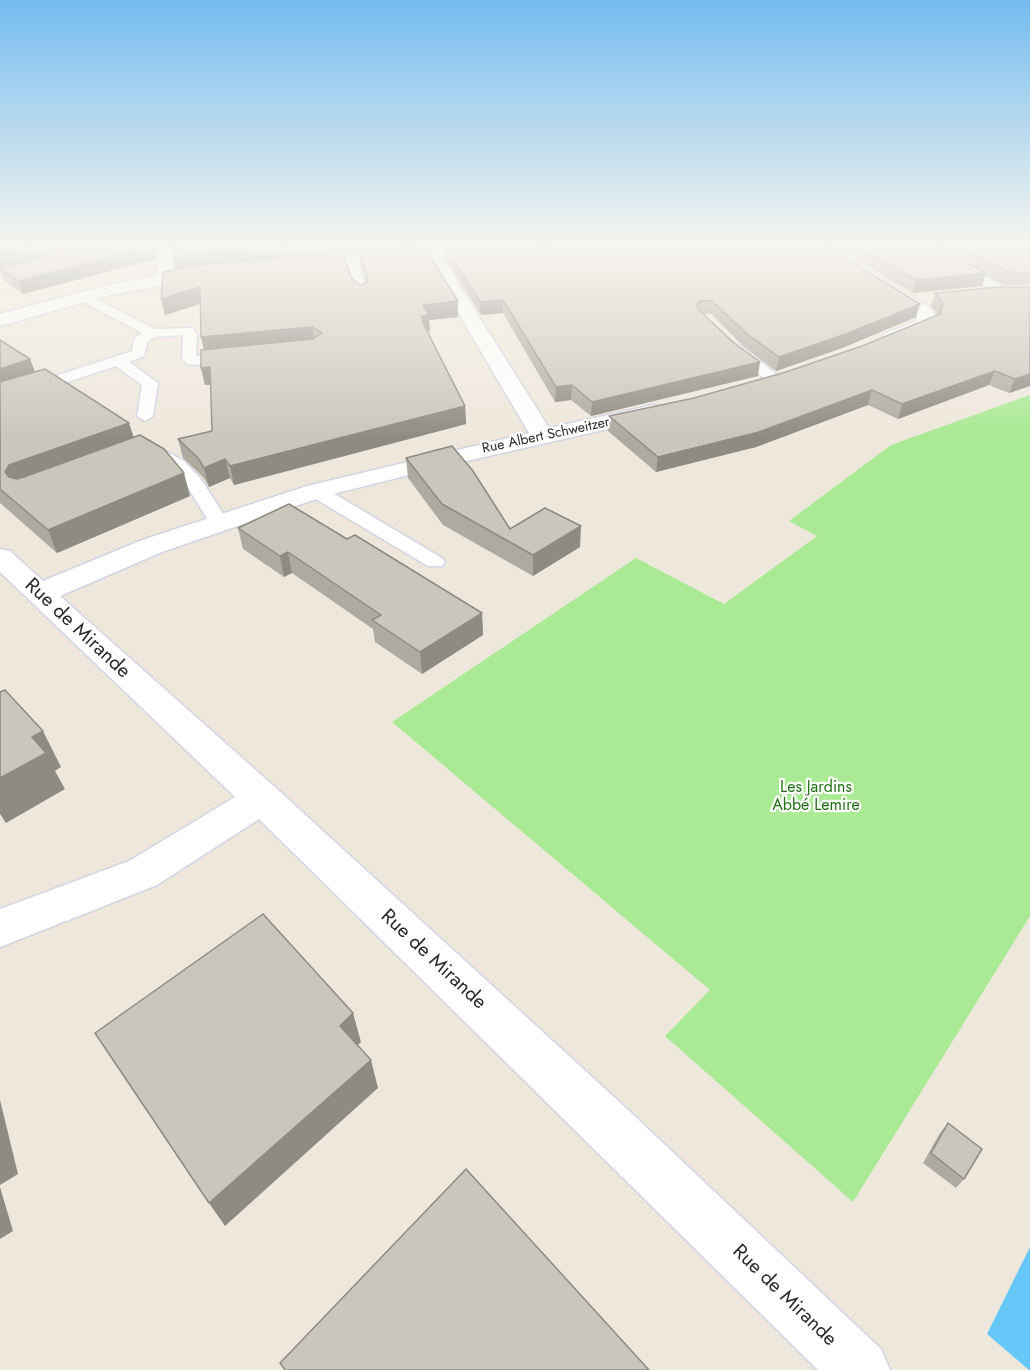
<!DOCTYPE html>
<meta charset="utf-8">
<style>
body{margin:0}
canvas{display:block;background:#eee8dc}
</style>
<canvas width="1030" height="1370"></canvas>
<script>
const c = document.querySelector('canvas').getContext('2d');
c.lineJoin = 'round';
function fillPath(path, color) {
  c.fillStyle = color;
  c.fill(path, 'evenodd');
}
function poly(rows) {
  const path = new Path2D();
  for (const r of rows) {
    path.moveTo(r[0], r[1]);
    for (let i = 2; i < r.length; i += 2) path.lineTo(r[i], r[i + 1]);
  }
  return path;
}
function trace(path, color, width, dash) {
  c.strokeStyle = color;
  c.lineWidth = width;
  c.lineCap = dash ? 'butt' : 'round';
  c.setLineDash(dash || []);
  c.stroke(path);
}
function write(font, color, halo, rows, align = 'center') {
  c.font = font + ' Jost,sans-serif';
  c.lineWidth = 4.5;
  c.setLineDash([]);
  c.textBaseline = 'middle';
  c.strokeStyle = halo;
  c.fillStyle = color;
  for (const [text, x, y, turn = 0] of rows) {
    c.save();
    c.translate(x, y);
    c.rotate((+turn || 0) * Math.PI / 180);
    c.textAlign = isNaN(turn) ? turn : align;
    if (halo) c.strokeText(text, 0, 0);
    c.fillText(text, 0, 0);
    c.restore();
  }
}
fillPath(poly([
 [1030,395,1030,916,853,1202,665,1036,710,990,392,722,636,558,724,604,817,536,789,521,891,445]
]), '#aaea94');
fillPath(poly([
 [1030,1247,1030,1370,1029,1370,987,1334]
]), '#66c7f9');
const lane = poly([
 [917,247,931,247,1011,291,1005,295,1001,294,917,247],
 [350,255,356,259,368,294,367,297,362,298,356,294,344,259,350,255],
 [84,293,155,329,193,328,197,335,196,356,232,355,239,359,232,363,192,365,187,364,182,358,183,335,156,337,148,341,144,356,129,362,158,383,153,416,145,421,137,416,142,385,116,366,0,404,0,394,132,351,134,339,142,333,79,300,78,297,84,293],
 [734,344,739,345,780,377,783,380,780,383,770,383,729,351,727,348,734,344],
 [151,443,184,461,201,479,229,523,226,527,212,527,187,486,172,469,145,452,142,448,145,444,151,443],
 [316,485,323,487,442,558,445,562,442,566,428,566,309,495,307,491,309,487,316,485]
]);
const street = poly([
 [158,247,174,247,174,273,206,267,214,272,206,277,110,295,0,326,0,314,108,285,157,276,158,247],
 [814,247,832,247,932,309,937,321,930,329,898,342,884,342,881,338,884,334,916,321,917,316,814,247],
 [431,248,490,251,498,256,490,261,442,258,549,428,653,405,661,407,664,412,661,417,449,465,325,496,162,552,60,596,276,788,625,1107,881,1349,890,1370,818,1370,259,819,157,885,0,947,0,909,129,861,235,797,0,572,0,549,10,551,43,581,142,540,307,486,529,433,426,258,302,268,294,263,302,258,431,248]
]);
trace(lane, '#d1d4e5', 3);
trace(street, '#d1d4e5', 3);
fillPath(lane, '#fff');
fillPath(street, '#fff');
fillPath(poly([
 [0,247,54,247,55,249,49,255,55,254,64,247,156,247,155,259,23,294,5,281,0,270],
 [424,247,458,317,429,320,430,331,427,332,465,406,466,424,234,485,230,478,209,487,203,477,183,458,178,439,212,431,211,385,205,385,201,368,204,350,200,304,165,315,161,299,176,269,173,258],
 [359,252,361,266,366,282,361,285,352,279,343,254],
 [463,247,522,247,506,248],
 [836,247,1030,247,1030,285,1004,285,986,275,982,286,913,293],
 [446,248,506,250,916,317,842,348,776,371,744,347,711,314,703,314,758,376,591,416,571,400,555,402,503,313,481,315,446,260],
 [1030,287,1030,386,1009,393,989,385,898,419,868,405,756,447,656,472,608,431,609,416,694,398,786,372,862,346,938,315,931,306,935,293],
 [0,340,35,372,134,437,190,496,57,553,0,503],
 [406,458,510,529,580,547,533,576,443,525,408,478],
 [238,528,347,539,482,613,483,635,422,674,375,642,373,629,292,573,284,577,243,549],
 [948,1123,964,1179,956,1188,923,1163,940,1133]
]), '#adaaa1');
fillPath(poly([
 [26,247,54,247,55,249,49,256,0,270,0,254],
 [152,247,156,247,155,259,23,294,19,281],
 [284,247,421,247,204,266,176,270,173,258,201,254],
 [986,273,982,286,913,293,916,280],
 [200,287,203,303,165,315,161,299],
 [503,300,503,313,481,315,480,302],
 [458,301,458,317,429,320,430,331,424,332,421,316,423,305],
 [920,304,916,317,842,348,776,371,779,357],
 [312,327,315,344,205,354,201,337],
 [30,359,38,379,0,392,0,369],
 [760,362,758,376,591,416,592,402],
 [210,367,214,384,205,385,201,368],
 [995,371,989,385,898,419,902,404],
 [1030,374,1030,386,1009,393,1015,379],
 [572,385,571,400,555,402,556,387],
 [872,390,868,405,756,447,656,472,658,457],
 [465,406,466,424,234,485,230,466],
 [129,423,136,444,15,494,5,472,9,465],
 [225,459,230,478,209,487,204,468],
 [184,473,190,496,57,553,48,530],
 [581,526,580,547,533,576,533,555],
 [288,552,292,573,284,577,280,556],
 [482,613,483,635,422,674,420,652],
 [43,731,61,767,55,771,65,789,6,823,0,814,0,778,32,737],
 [353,1013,361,1042,348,1055,340,1026],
 [371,1060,378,1088,225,1226,209,1203],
 [0,1100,18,1174,0,1185],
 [0,1187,13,1231,0,1239]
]), '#8d8b83');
const building = poly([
 [0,247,26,247,0,254,0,247],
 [64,247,152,247,19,281,0,269,55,254,64,247],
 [173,247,284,247,201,254,173,258,173,247],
 [413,247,424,247,458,301,423,305,429,315,421,316,424,321,422,321,465,406,230,466,225,459,204,468,198,458,178,439,212,431,210,367,201,368,201,350,313,339,322,333,312,327,201,337,200,287,161,299,163,272,201,265,343,253,352,279,361,285,367,282,368,278,359,251,413,247],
 [551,247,828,247,920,304,846,334,779,357,747,334,712,301,700,301,697,305,699,310,734,343,760,362,592,402,572,385,556,387,503,300,480,302,446,248,506,250,551,247],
 [858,247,937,247,986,273,916,280,858,247],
 [960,247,1030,247,1030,273,1009,272,960,247],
 [999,287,1030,287,1030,374,1015,379,995,371,902,404,872,390,759,432,658,457,609,416,694,398,786,372,862,346,940,314,943,303,935,293,999,287],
 [0,340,30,359,0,369,0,340],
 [45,369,129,423,9,465,5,472,9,477,17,479,24,477,140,435,164,449,184,473,48,530,0,489,0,382,45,369],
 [452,446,473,471,510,529,545,508,581,526,533,555,442,504,406,458,452,446],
 [289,504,347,539,355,535,482,613,420,652,372,620,381,615,288,552,280,556,238,528,289,504],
 [5,690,43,731,32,737,46,753,0,778,0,692,5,690],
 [263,914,353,1013,340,1026,371,1060,209,1203,95,1033,263,914],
 [948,1123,982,1149,964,1179,931,1153,948,1123],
 [466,1169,649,1370,285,1370,280,1363,466,1169]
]);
fillPath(building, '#c9c6bb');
trace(building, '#8d8b83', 1.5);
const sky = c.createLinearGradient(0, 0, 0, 438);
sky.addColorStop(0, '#74bcef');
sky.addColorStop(0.56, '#f7f5ef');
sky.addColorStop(1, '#f7f5ef00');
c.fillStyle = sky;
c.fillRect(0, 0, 1030, 438);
write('14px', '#2b2b2b', '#fff', [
 ["Rue Albert Schweitzer",546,436,-12]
]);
write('16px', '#207014', '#fff', [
 ["Les Jardins",816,788],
 ["Abbé Lemire",816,806]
]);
write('20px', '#2b2b2b', '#fff', [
 ["Rue de Mirande",77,629,43],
 ["Rue de Mirande",433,960,43],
 ["Rue de Mirande",784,1296,44]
]);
</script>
